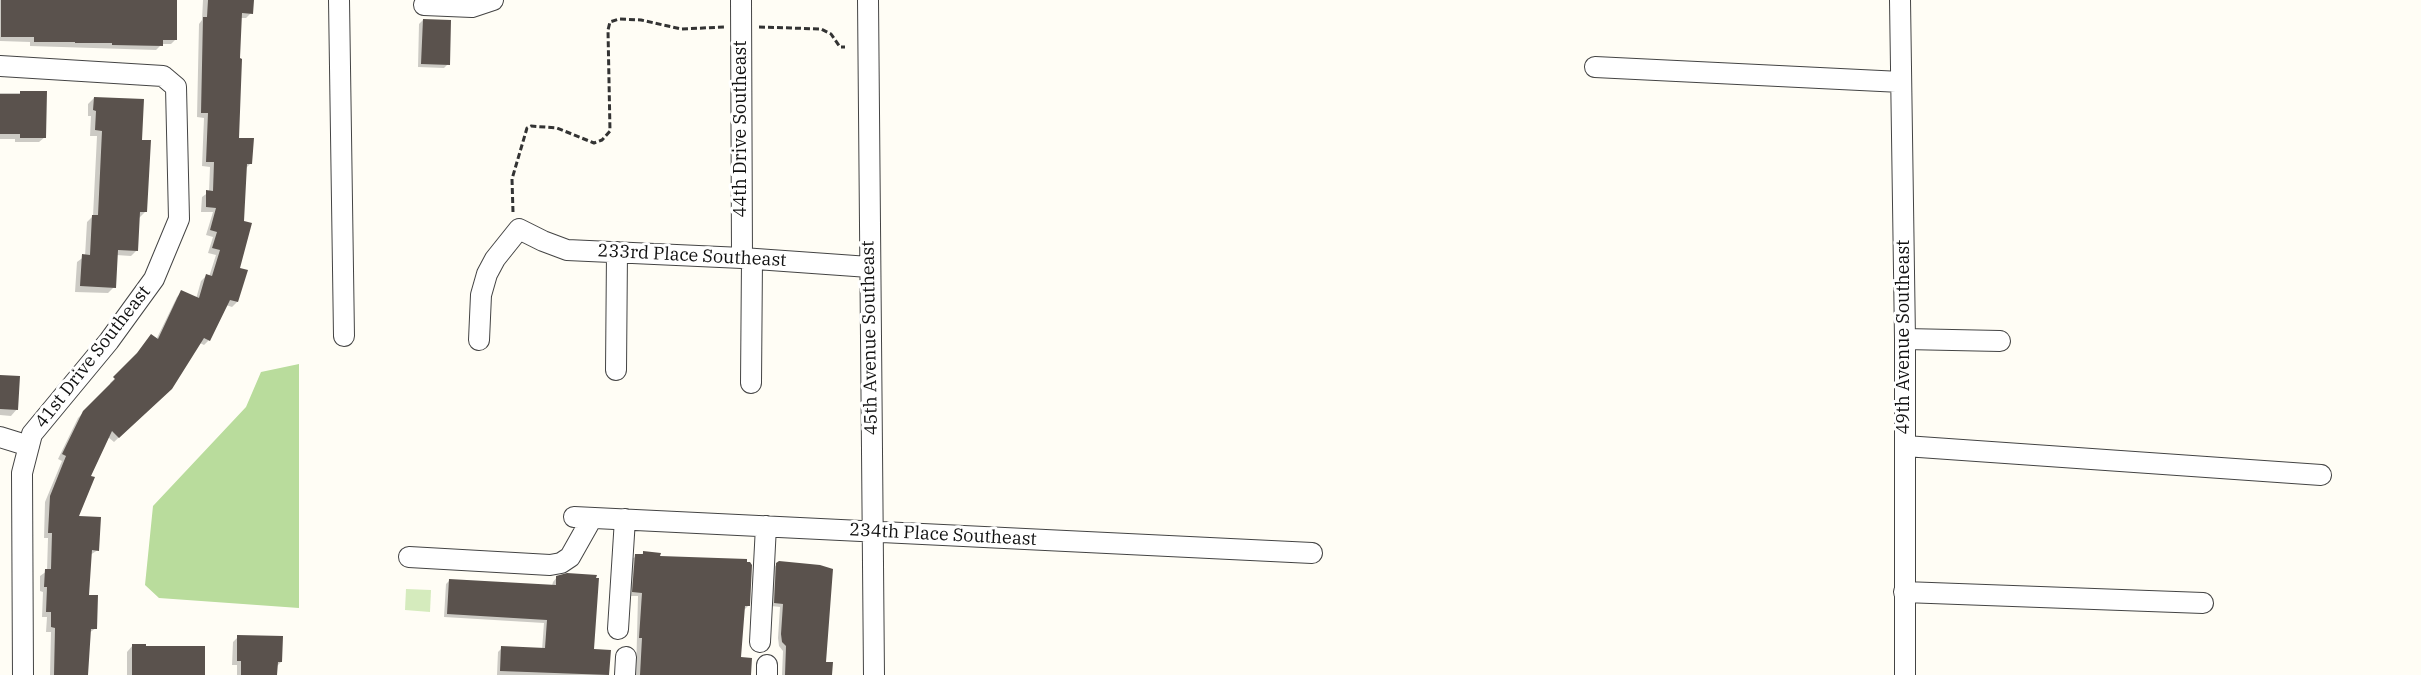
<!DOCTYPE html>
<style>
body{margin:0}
canvas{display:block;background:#fffdf5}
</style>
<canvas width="2421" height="675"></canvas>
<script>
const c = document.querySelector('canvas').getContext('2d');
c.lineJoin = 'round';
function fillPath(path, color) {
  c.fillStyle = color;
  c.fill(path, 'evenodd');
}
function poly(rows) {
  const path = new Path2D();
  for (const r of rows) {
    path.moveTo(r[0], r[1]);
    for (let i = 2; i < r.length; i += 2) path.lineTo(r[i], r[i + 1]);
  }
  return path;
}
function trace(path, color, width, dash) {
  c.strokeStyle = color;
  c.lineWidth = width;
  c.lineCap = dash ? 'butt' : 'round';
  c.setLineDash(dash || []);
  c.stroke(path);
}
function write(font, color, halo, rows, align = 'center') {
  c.font = font + ' "IBM Plex Serif",serif';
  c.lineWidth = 6;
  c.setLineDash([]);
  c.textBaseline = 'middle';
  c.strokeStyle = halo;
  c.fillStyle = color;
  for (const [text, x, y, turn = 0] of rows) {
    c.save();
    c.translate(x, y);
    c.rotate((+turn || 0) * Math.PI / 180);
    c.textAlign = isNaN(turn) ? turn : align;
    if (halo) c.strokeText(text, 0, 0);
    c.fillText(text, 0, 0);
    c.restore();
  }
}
fillPath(poly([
 [406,589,431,590,430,612,405,610]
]), '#d5ebbd');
fillPath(poly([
 [299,364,299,608,159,598,145,585,153,506,246,407,261,372]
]), '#b9dc9c');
fillPath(poly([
 [0,0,135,0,176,39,171,44,162,44,156,50,30,46,30,42,0,41],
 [203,0,252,0,251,13,246,18,240,18,237,139,251,163,245,169,237,302,232,307,226,305,209,340,204,345,200,343,171,388,114,442,108,437,89,476,77,518,98,550,90,555,88,596,96,628,89,633,87,675,50,675,51,632,46,632,47,617,42,617,43,592,40,591,40,576,47,571,48,538,44,538,45,502,62,461,58,459,78,418,111,385,110,383,156,340,177,297,182,292,196,299,201,281,206,276,209,277,216,255,208,253,213,237,206,235,213,212,201,212,202,197,209,192,210,167,202,166,204,118,197,117,199,24,202,20],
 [423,20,448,64,444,68,418,67,419,24],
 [0,93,45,93,45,137,39,142,15,142,15,139,0,139],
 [94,98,141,141,145,212,139,218,137,250,131,256,116,255,114,287,108,293,75,292,77,262,85,256,87,222,93,216,97,136,90,136,91,116,88,116,88,104],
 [0,377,17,409,11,416,0,415],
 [644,553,659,557,748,606,744,610,739,658,750,675,636,675,638,596,629,596,631,559],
 [777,564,824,663,831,675,782,675,783,651,779,646,778,638,780,607,771,606,773,569],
 [557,577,593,651,609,652,608,675,497,675,498,652,502,648,542,650,544,623,444,617,446,584,450,580,552,586,553,582],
 [238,637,281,662,276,667,276,675,237,675,237,665,232,665,233,642],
 [133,645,203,675,127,675,127,652]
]), '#0003');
fillPath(poly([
 [1,0,177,0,177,40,163,40,163,46,112,45,112,43,75,43,75,42,34,42,34,37,1,37],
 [208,0,254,0,253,14,242,13,240,58,242,59,239,138,254,138,252,164,247,164,244,221,252,223,240,268,248,270,238,302,230,300,210,341,204,338,172,389,119,438,112,431,91,476,95,477,79,516,101,517,99,551,92,550,89,595,98,595,97,629,91,629,88,675,54,675,55,628,51,627,51,612,46,612,47,587,44,587,45,569,51,569,52,533,48,533,50,496,66,456,62,454,83,411,115,379,113,377,137,353,151,334,158,339,181,290,199,298,206,274,212,276,220,250,212,248,217,232,210,230,216,208,206,207,206,190,213,191,214,162,206,162,208,113,201,113,203,17,207,17],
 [423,19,451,20,450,65,421,64],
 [20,91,47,91,46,138,20,138,20,134,0,134,0,94,20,94],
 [94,97,144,99,142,140,151,140,147,212,140,212,138,251,118,250,116,288,80,286,82,254,90,255,92,215,98,215,102,131,95,130,96,111,93,110],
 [0,375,20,376,18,410,0,409],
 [643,551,661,553,660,556,747,559,747,562,750,562,752,565,750,606,745,606,741,657,752,658,751,675,640,675,642,638,639,638,642,593,632,592,635,554,643,554],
 [779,561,820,565,833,569,826,662,833,662,832,675,785,675,786,646,782,642,781,634,783,604,774,603,776,563],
 [567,573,597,575,596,578,599,578,594,649,611,650,609,675,500,671,501,646,545,648,547,620,447,614,449,579,556,585,556,576],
 [237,635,283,636,282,662,278,662,277,675,241,675,241,661,237,661],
 [132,644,146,644,146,646,205,646,205,675,132,675]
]), '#5a524d');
const minor = poly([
 [339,0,344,336],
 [741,0,742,258],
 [868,0,874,675],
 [1900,0,1905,339,1905,675],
 [424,5,472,7,493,0],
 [0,66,163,76,176,87,179,219,154,279,109,341,32,434,22,473,23,675],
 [1595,67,1901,82],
 [1905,339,2000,341],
 [479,340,481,295,487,274,495,259,519,229,543,241,567,250,742,258,869,267],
 [616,370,617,252],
 [751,383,752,259],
 [0,437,29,446],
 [1905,446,2321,475],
 [574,517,1312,553],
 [409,557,550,565,561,563,570,557,592,518],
 [1904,592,2203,603],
 [618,629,625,519],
 [760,642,766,526],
 [625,675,626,657],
 [767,675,767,665]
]);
trace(minor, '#444', 22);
trace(poly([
 [759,27,821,29,831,34,840,47,845,47],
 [513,212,512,179,527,128,531,126,557,128,594,143,602,140,610,131,608,30,610,22,619,19,641,20,681,29,725,27]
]), '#333', 3, [6, 3]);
trace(minor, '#fff', 20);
write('18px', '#111', '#fff', [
 ["44th Drive Southeast",741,129,-90],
 ["233rd Place Southeast",692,256,3],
 ["49th Avenue Southeast",1904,337,-90],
 ["45th Avenue Southeast",870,338,-91],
 ["41st Drive Southeast",93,357,-52],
 ["234th Place Southeast",943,535,3]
]);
</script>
